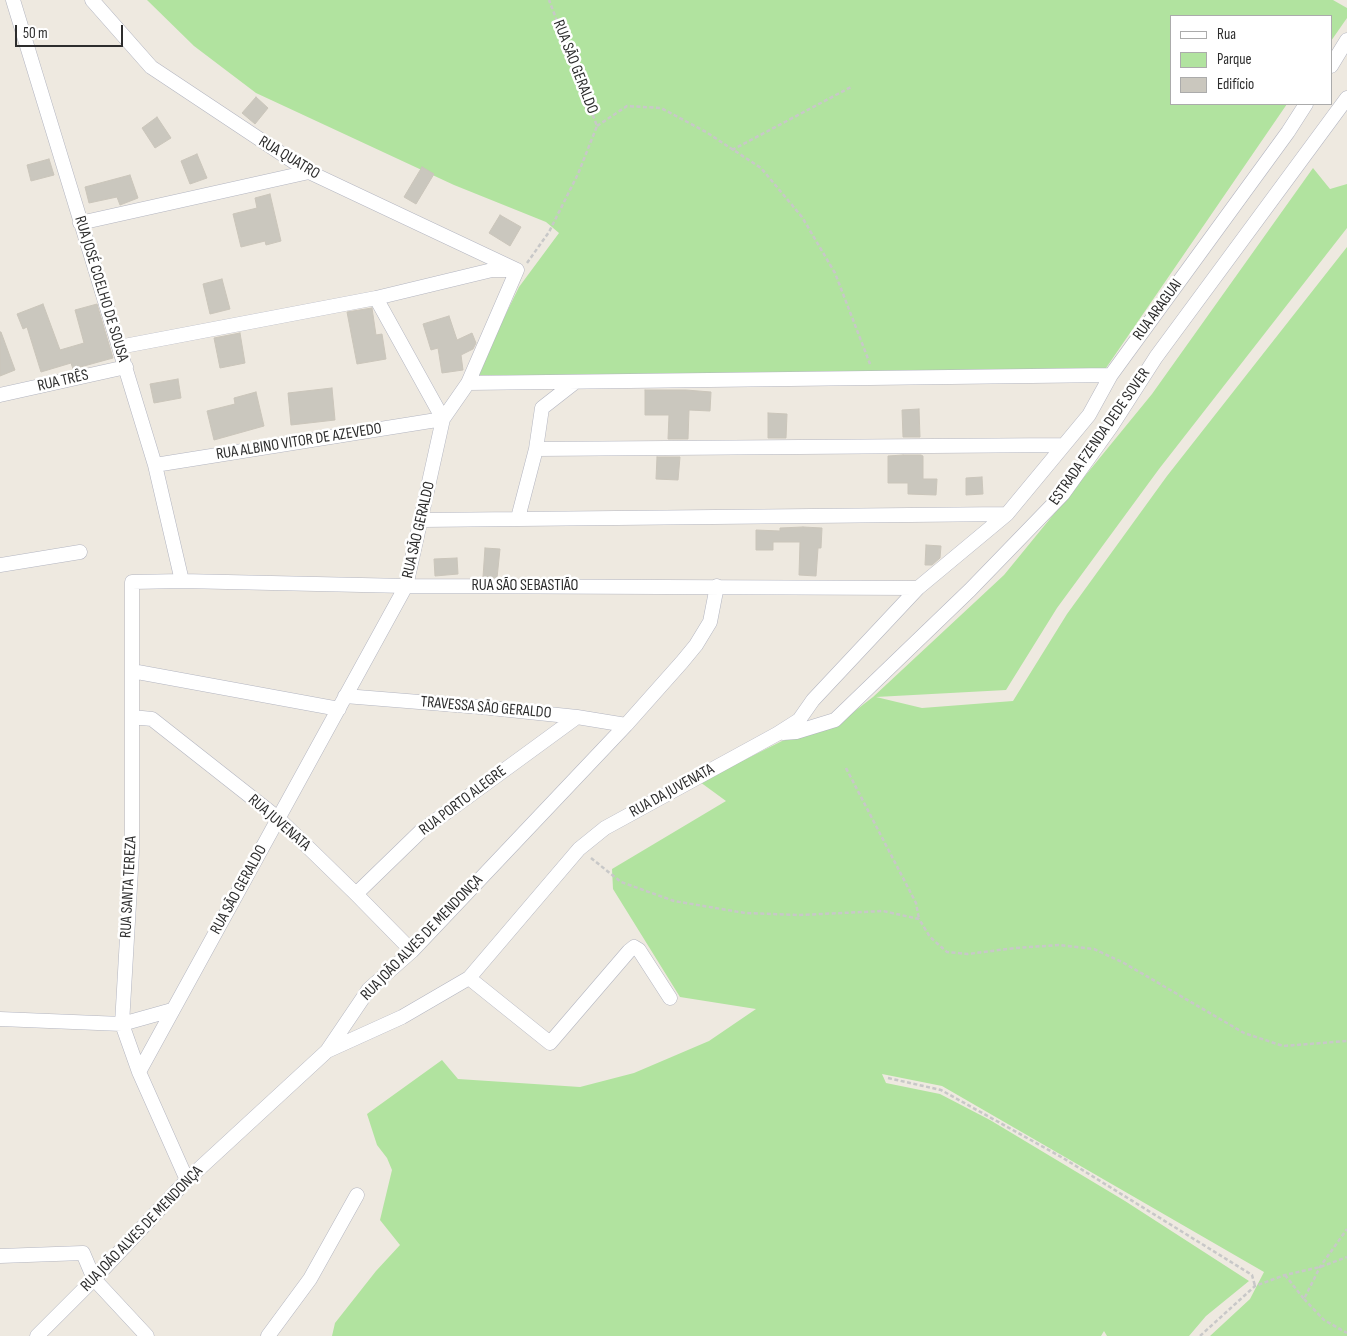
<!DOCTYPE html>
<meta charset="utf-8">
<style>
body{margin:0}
#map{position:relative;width:1347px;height:1336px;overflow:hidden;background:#eee9e0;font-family:"Sofia Sans Condensed",sans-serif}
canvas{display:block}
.legend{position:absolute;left:1170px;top:15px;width:162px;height:90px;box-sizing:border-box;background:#fff;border:1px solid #ababab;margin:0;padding:6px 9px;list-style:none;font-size:15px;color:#2d2d2d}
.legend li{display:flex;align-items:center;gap:10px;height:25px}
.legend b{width:25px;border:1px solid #ababab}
.scale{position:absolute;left:15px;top:25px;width:108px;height:22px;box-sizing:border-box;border:2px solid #2d2d2d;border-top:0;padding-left:6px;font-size:15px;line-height:18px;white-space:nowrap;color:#2d2d2d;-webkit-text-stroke:4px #fff;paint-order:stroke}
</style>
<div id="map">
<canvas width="1347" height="1336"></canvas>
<ul class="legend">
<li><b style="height:6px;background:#fff"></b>Rua</li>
<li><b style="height:14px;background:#b1e39f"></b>Parque</li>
<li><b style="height:14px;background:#cac7be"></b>Edifício</li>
</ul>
<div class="scale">50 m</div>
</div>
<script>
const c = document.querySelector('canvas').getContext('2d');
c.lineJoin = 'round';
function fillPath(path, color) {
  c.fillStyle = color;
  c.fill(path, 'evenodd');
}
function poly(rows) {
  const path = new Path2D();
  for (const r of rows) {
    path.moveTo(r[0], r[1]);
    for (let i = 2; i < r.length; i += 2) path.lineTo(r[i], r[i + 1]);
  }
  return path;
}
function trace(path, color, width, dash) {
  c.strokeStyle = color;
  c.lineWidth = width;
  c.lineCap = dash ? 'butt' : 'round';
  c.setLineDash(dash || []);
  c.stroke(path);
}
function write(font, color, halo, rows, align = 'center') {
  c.font = font + ' "Sofia Sans Condensed",sans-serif';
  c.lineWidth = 5;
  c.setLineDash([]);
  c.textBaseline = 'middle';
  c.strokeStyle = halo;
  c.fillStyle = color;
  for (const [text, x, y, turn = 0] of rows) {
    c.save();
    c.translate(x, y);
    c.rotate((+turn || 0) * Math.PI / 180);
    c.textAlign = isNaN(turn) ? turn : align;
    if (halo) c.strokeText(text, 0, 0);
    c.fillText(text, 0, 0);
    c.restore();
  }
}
fillPath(poly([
 [147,0,1333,0,1347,8,1347,18,1331,41,1331,16,1171,16,1171,104,1287,104,1106,368,671,376,476,375,519,287,559,233,546,222,454,185,256,93,194,46],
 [1313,168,1330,189,1347,184,1347,228,1159,469,1057,608,1006,690,876,697,922,708,1013,701,1067,614,1167,476,1347,247,1347,1336,1210,1336,1250,1299,1264,1272,942,1086,882,1074,886,1083,940,1094,990,1120,1125,1201,1249,1281,1206,1316,1189,1336,1107,1336,1104,1331,1101,1336,332,1336,335,1323,376,1271,400,1245,380,1220,392,1170,387,1158,377,1145,367,1114,442,1060,458,1079,580,1087,634,1073,709,1041,756,1009,680,997,613,889,612,869,726,801,700,782,782,741,838,724,873,697,1004,575,1152,394]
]), '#b1e39f');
const building = poly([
 [256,97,268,108,255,124,242,113,256,97],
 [157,117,171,138,155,148,142,128,157,117],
 [197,154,207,178,190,184,181,161,197,154],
 [49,159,54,175,31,181,27,165,49,159],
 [422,167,434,174,416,204,404,197,422,167],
 [130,175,138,198,120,205,117,197,89,203,85,187,130,175],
 [270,194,281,241,266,245,265,241,241,247,233,214,257,208,255,198,270,194],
 [500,215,521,227,510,246,489,233,500,215],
 [222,279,230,309,210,314,203,284,222,279],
 [43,304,60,350,84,343,75,310,97,304,113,358,73,369,71,363,41,372,27,327,23,329,17,314,43,304],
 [372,308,376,335,382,334,386,359,357,364,347,312,372,308],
 [449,316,457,340,472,333,476,343,473,349,461,355,463,370,442,373,438,348,431,350,423,324,449,316],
 [0,332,1,332,15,370,0,376,0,332],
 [240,333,245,363,220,368,214,338,240,333],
 [178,379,181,398,154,403,150,384,178,379],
 [332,388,335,420,291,425,288,393,332,388],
 [645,390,686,390,711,392,710,411,689,410,688,439,668,439,669,415,645,415,645,390],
 [256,392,264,426,214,440,207,411,235,404,234,398,256,392],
 [919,409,920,437,903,437,902,410,919,409],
 [768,413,787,414,786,438,768,438,768,413],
 [903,455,921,455,923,456,923,479,937,479,936,495,908,494,908,483,888,483,888,456,903,455],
 [657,457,680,457,678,480,656,479,657,457],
 [982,477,983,494,966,495,966,478,982,477],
 [803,527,822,528,821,548,818,548,816,576,799,575,800,542,773,542,773,550,756,550,756,530,780,531,780,528,803,527],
 [926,545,941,546,940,558,932,565,925,565,926,545],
 [485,548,500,549,497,578,483,577,485,548],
 [457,558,458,574,435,576,434,559,457,558]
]);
fillPath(building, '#cac7be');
trace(building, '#cac5ba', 1);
const street = poly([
 [13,0,155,465,182,581],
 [92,0,151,67,309,172,517,270],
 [1331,66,1347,40],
 [80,223,309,172],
 [119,347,376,298,492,270,513,270],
 [468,383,1111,375],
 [0,395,126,367],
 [536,449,1062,445],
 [155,465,443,419,376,298],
 [518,518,536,449,542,408,574,383],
 [421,520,1007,514],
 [0,565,80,552],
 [132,671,339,709],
 [345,696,481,707,577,717,626,725],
 [132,717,152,719,279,819,356,894,412,951],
 [783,733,796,732,835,720,970,590,1063,494,1111,427,1156,357,1347,98],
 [356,894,421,831,577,717],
 [469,978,550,1043,629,951,634,947,639,950,670,998],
 [0,1019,122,1024,172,1010],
 [327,1051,402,1017,469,978,579,849,605,828,777,734,799,720,813,700,918,588,1007,514,1089,415,1111,375,1288,132,1306,104],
 [139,1072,406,586,443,419,468,383,517,270],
 [187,1180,139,1072,122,1024,132,852,132,582,182,581,406,586,918,588],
 [0,1256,83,1253,94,1279,147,1336],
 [37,1336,94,1279,187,1180,327,1051,369,989,412,951,626,725,682,662,696,645,710,622,717,586],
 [268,1336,310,1279,357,1195]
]);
trace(street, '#b3b5c0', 15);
trace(poly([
 [597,126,627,106,661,108,706,132,761,168,802,217,835,273,870,364],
 [732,150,851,87],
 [527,263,549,232,578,174,597,126,549,0],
 [846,768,916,903,919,919],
 [591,858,621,882,674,901,745,913,800,915,883,911,919,919,930,937,947,952,968,954,1015,948,1059,945,1094,949,1124,963,1244,1033,1283,1046,1347,1041],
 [888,1078,941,1090,1063,1158,1252,1275,1255,1286],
 [1285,1275,1304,1299,1320,1267,1347,1229],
 [1304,1299,1324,1320,1347,1333],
 [1200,1336,1255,1286,1285,1275,1320,1267,1347,1257]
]), '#c8c8c8', 2.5, [4, 2.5]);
trace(street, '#fff', 14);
write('16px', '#2d2d2d', '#fff', [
 ["RUA SÃO GERALDO",575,67,69],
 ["RUA QUATRO",289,158,31],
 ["RUA JOSÉ COELHO DE SOUSA",101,289,73],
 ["RUA ARAGUAI",1158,310,-54],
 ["RUA TRÊS",63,381,-13],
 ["ESTRADA FZENDA DEDE SOVER",1100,437,-55],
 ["RUA ALBINO VITOR DE AZEVEDO",299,442,-9],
 ["RUA SÃO GERALDO",419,530,-77],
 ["RUA SÃO SEBASTIÃO",525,586],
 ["TRAVESSA SÃO GERALDO",486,708,5],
 ["RUA DA JUVENATA",672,791,-29],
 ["RUA PORTO ALEGRE",463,801,-37],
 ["RUA JUVENATA",279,823,41],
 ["RUA SANTA TEREZA",129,887,-87],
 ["RUA SÃO GERALDO",239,890,-61],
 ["RUA JOÃO ALVES DE MENDONÇA",422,938,-46],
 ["RUA JOÃO ALVES DE MENDONÇA",142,1229,-46]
]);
</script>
